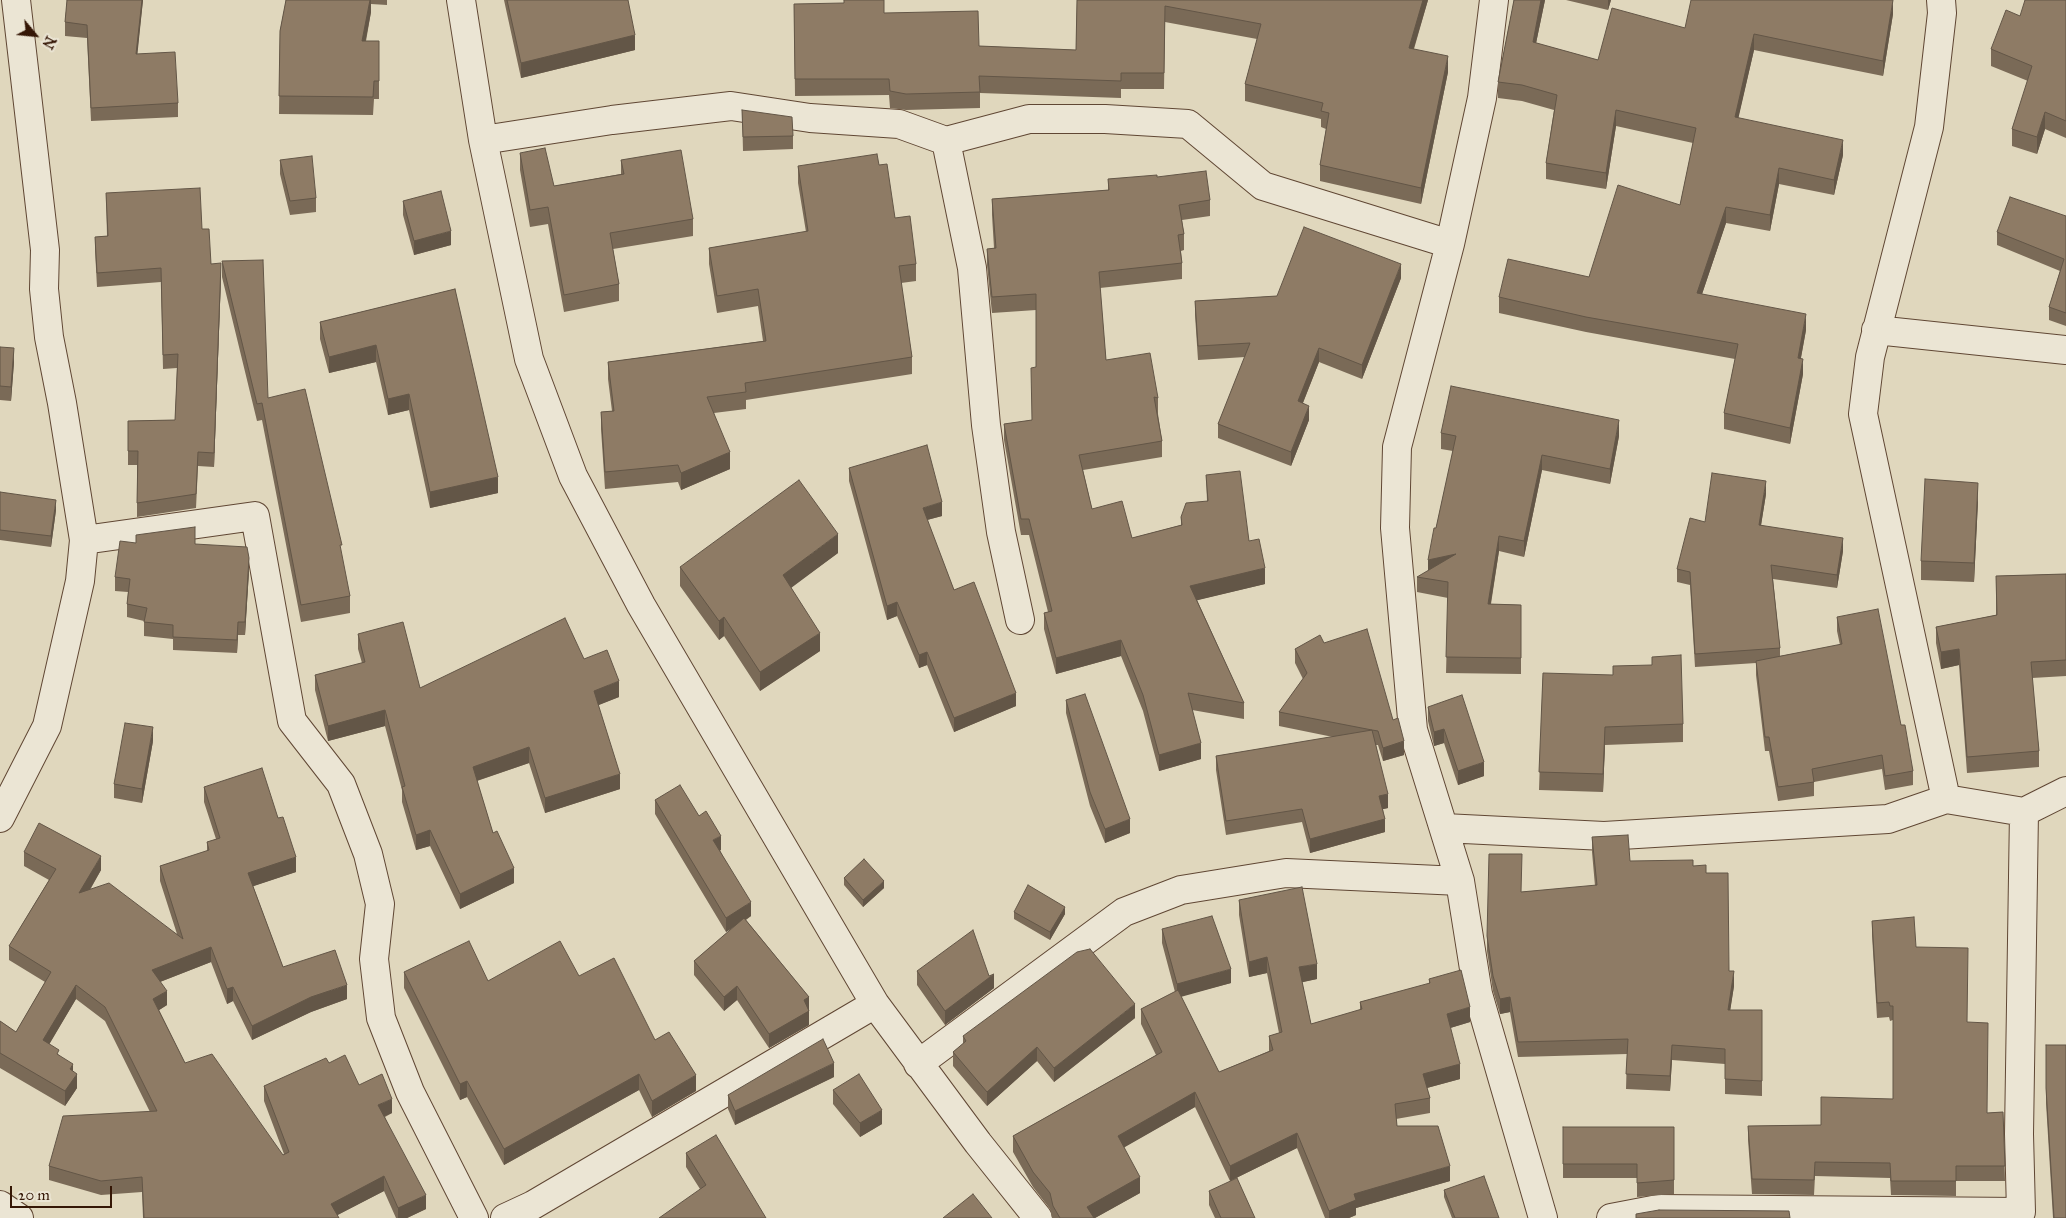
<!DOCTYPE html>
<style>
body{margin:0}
#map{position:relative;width:2066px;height:1218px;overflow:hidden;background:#e0d7bd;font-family:"IM FELL Great Primer",serif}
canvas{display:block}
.north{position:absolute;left:10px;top:10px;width:50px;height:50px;-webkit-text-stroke:4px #ebe5d4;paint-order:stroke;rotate:118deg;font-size:14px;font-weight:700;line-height:20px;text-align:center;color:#351706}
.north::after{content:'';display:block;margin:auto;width:18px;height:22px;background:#351706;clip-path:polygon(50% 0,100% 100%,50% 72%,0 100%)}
.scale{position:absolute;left:10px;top:1186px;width:102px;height:22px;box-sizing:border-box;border:2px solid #351706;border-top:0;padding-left:6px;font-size:15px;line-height:18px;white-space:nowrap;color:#351706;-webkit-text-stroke:4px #ebe5d4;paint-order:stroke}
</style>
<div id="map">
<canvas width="2066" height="1218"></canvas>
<div class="north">N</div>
<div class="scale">20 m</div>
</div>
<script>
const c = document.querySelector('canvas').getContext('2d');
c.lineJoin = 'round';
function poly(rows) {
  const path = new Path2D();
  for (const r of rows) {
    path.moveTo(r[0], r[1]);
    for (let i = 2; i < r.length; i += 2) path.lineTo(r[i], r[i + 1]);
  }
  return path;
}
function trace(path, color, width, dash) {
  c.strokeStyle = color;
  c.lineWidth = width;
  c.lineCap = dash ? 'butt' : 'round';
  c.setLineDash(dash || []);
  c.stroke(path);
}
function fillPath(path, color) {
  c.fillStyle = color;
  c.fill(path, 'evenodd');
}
const street = poly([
 [461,0,483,140,529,359,573,476,641,605,875,1004,978,1143,1038,1218],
 [1494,0,1482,98,1450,244,1397,447,1395,528,1413,730,1460,881,1478,994,1543,1218],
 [1941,0,1942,13,1929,127,1870,357,1863,414,1946,799],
 [483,140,612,120,731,106,810,118,899,124,946,141,1029,119,1105,119,1188,124,1263,186,1450,244],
 [946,141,972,268,986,425,1001,532,1020,620],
 [1876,330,2066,350],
 [84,540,255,516,292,721,341,784,368,854,380,904,374,959,381,1018,410,1092,474,1218],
 [0,818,47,726,80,581,84,540,62,403,49,337,44,289,45,250,16,0],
 [1444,828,1604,836,1888,819,1946,799,2024,812,2066,791],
 [918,1064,1124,912,1181,890,1286,873,1460,881],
 [0,1205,19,1218],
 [505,1218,533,1205,875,1004],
 [1611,1218,1658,1209,2021,1212,2019,1134,2024,812]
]);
trace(street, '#604734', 30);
trace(street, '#ebe5d4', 28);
fillPath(poly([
 [67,0,143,0,137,54,178,103,178,117,91,121,87,38,65,36,65,22],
 [286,0,387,0,387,5,371,4,371,12,366,41,379,41,379,99,374,99,373,115,279,114,280,31],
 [504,0,628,0,635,50,521,78],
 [1077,0,1428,0,1414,49,1448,72,1421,204,1320,181,1320,165,1326,129,1321,127,1321,119,1245,101,1245,84,1257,39,1165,22,1164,89,1121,89,1121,98,980,93,980,108,906,110,890,108,889,95,795,96,794,4,884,13,979,46,1076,50],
 [1514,0,1545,0,1536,43,1598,60,1685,28,1893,14,1883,76,1754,50,1738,118,1843,155,1834,195,1779,184,1770,231,1726,223,1702,294,1806,330,1801,358,1803,374,1790,444,1724,429,1724,413,1735,359,1586,332,1499,313,1499,297,1589,277,1680,205,1693,143,1616,126,1606,189,1546,179,1546,163,1554,110,1522,101,1498,98,1498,82],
 [1566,0,1611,0,1608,10],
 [2066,0,2066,138,2045,129,2037,154,2012,146,2012,129,2028,81,1991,66,1991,49,2020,16],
 [742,110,793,136,793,149,743,151],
 [520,153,554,186,621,174,621,160,693,219,693,236,613,249,619,284,619,301,564,312,548,224,530,227,520,170],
 [280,160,316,198,316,212,290,215,280,174],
 [879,165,895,218,916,264,916,281,901,283,912,357,912,374,746,400,746,409,714,413,730,469,681,490,678,482,605,489,601,429,601,412,612,411,608,379,608,362,763,341,758,306,717,313,709,264,709,248,806,232,798,183,798,166],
 [1157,177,1210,200,1210,216,1182,220,1184,234,1184,250,1181,251,1182,263,1182,279,1100,288,1106,360,1158,398,1158,414,1162,441,1162,457,1083,470,1092,509,1132,538,1181,525,1181,517,1207,501,1206,475,1249,541,1265,584,1197,600,1244,703,1244,719,1192,710,1201,759,1159,771,1143,711,1121,656,1056,674,1044,629,1044,613,1048,612,1029,535,1021,535,1004,440,1004,424,1032,420,1036,367,1036,310,992,313,987,265,987,249,994,248,992,215,992,199,1108,190,1108,179],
 [106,193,202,229,211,264,221,277,214,467,198,466,196,508,137,517,137,465,128,465,128,421,175,420,177,368,163,369,161,282,97,287,95,250,95,237,107,236],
 [403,201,451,245,414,255,403,215],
 [2066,216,2066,326,2049,320,2049,307,2060,271,1997,245,1997,232],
 [222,261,268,398,350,596,350,613,301,622,262,420,257,421,222,277],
 [1401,278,1362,379,1319,362,1303,403,1309,420,1291,466,1218,438,1218,424,1245,357,1198,360,1195,315,1195,301,1277,296],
 [455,289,498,493,430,508,409,410,388,415,376,362,329,373,320,339,320,322],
 [0,347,14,362,11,401,0,400],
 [1441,433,1619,436,1610,484,1542,470,1524,557,1499,551,1491,604,1521,605,1521,674,1446,673,1448,598,1417,592,1417,577,1428,571,1436,528,1453,451,1441,449],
 [849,468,942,516,927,520,954,590,1016,706,954,732,927,665,919,668,897,616,887,620,849,481],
 [0,492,56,510,51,547,0,540],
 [1766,494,1761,525,1843,551,1837,588,1773,579,1780,648,1780,656,1840,645,1837,631,1837,617,1901,725,1913,771,1913,785,1885,790,1882,769,1814,782,1814,796,1778,801,1769,751,1765,751,1756,675,1756,663,1695,667,1690,585,1677,582,1677,569,1705,522],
 [1978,501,1974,582,1921,580,1921,561],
 [136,543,195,544,249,571,245,635,238,635,237,653,173,650,173,639,144,636,144,621,127,617,127,604,128,592,115,591,115,577],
 [838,553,791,587,820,651,760,691,724,636,719,640,680,586,680,567],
 [2066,574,2066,676,2032,678,2039,751,2039,767,1967,773,1959,665,1941,669,1936,643,1936,627,1996,615,1996,576],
 [358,634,420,688,584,659,619,697,598,705,620,789,545,813,529,763,477,781,493,833,514,883,460,909,430,846,416,850,402,802,402,790,385,726,328,741,315,690,315,675,362,663,358,649],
 [1324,643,1393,720,1404,755,1383,761,1378,745,1376,745,1388,808,1383,809,1385,832,1310,853,1302,822,1226,835,1216,770,1216,756,1333,737,1279,726,1279,712,1303,679,1295,663,1295,649],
 [1543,673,1683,724,1683,742,1605,745,1603,792,1539,790],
 [1066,700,1130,833,1105,843,1090,806,1066,713],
 [1428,707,1484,776,1458,785,1444,743,1434,746,1428,721],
 [153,741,142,803,114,798,114,784],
 [204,787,278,818,296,872,253,886,283,967,347,999,311,1012,252,1040,233,1001,227,1004,211,962,160,982,167,1005,159,1010,185,1063,283,1155,284,1154,264,1101,264,1086,329,1063,359,1085,392,1113,385,1117,426,1209,407,1218,396,1218,384,1191,337,1215,339,1218,143,1218,142,1192,101,1195,49,1180,49,1166,150,1112,105,1021,76,999,49,1044,73,1071,77,1088,65,1106,0,1068,0,1021,16,1032,45,982,9,960,9,946,49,880,24,866,24,852,101,870,90,890,177,934,160,881,160,866,207,851,207,842,216,839,204,802],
 [655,800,721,850,720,850,751,916,746,920,809,997,809,1025,769,1048,737,1000,724,1011,694,975,694,961,735,926,726,932,655,814],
 [1592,837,1630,861,1693,866,1706,873,1729,971,1734,986,1730,1010,1762,1010,1762,1096,1725,1094,1725,1064,1672,1060,1670,1091,1626,1089,1627,1054,1518,1057,1510,1012,1500,1014,1493,991,1487,951,1487,936,1521,892,1595,886,1592,852],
 [844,878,884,888,863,907,844,885],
 [1239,900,1317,979,1302,982,1311,1024,1360,1010,1360,1002,1429,984,1429,979,1470,1022,1450,1028,1460,1079,1427,1088,1430,1098,1430,1113,1396,1119,1397,1126,1450,1181,1356,1208,1356,1215,1349,1218,1325,1218,1297,1148,1230,1181,1195,1107,1124,1147,1140,1193,1095,1218,1052,1218,1050,1209,1033,1187,1013,1152,1013,1136,1156,1055,1141,1024,1141,1009,1175,992,1162,943,1162,929,1231,983,1181,996,1219,1072,1269,1051,1269,1036,1279,1033,1267,973,1249,977,1239,915],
 [1014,912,1065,914,1050,940,1014,919],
 [1872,921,1916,947,1967,1022,1987,1113,2003,1112,2005,1181,1956,1181,1956,1196,1891,1195,1890,1178,1815,1176,1814,1195,1752,1194,1748,1140,1748,1126,1821,1125,1893,1099,1893,1020,1890,1021,1889,1017,1877,1018,1872,935],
 [917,971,989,976,994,988,945,1025,917,985],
 [404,972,488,981,579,976,655,1040,696,1091,652,1117,639,1090,504,1165,467,1097,460,1100,404,988],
 [1135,1018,1054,1082,1037,1061,987,1106,953,1066,953,1052,963,1044,963,1036],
 [2046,1045,2066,1218,2053,1218,2046,1103],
 [834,1077,735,1125,728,1109,728,1095],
 [833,1090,882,1124,860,1137,833,1104],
 [1563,1127,1674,1127,1674,1194,1637,1197,1637,1178,1563,1178],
 [686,1153,766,1218,700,1189,686,1167],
 [1444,1190,1499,1218,1452,1218,1444,1197],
 [1209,1191,1255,1218,1215,1218,1209,1205]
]), '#7a6a57');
fillPath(poly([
 [142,0,143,0,136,68,136,54],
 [370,0,371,0,371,12,362,59,362,41],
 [1423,0,1428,0,1409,64,1409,48],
 [1541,0,1545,0,1533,58,1533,42],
 [1608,0,1611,0,1608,10],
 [1893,0,1893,14,1883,76,1883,61],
 [1754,34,1754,50,1735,133,1735,117],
 [635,35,635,50,521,78,521,63],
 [1448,56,1448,72,1421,204,1421,188],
 [1616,110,1616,126,1606,189,1606,173],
 [2045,112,2045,129,2037,154,2037,137],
 [1843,140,1843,155,1834,195,1834,180],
 [1779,168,1779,184,1770,231,1770,215],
 [1726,207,1726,223,1697,309,1697,293],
 [451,231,451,245,414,255,414,241],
 [221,263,221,277,214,467,214,453],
 [1401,264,1401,278,1362,379,1362,365],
 [1806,314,1806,330,1798,373,1798,358],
 [376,345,376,362,329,373,329,357],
 [14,348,14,362,11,401,11,387],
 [1319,348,1319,362,1298,415,1298,401],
 [1803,359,1803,374,1790,444,1790,428],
 [409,394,409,410,388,415,388,399],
 [1309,406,1309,420,1291,466,1291,452],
 [1619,420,1619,436,1610,484,1610,469],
 [730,452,730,469,681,490,681,473],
 [1542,455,1542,470,1524,557,1524,541],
 [498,477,498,493,430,508,430,492],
 [1766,481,1766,494,1759,538,1759,525],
 [1978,483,1978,501,1974,582,1974,563],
 [56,500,56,510,51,547,51,536],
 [942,502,942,516,923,521,923,508],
 [838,534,838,553,783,594,783,575],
 [1499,536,1499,551,1488,620,1488,604],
 [1843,538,1843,551,1837,588,1837,575],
 [1456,554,1428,576,1428,560],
 [249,558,249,571,245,635,245,622],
 [1265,568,1265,584,1190,602,1190,586],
 [897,602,897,616,887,620,887,606],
 [724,617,724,636,719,640,719,621],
 [238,622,238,635,237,653,237,640],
 [820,633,820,651,760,691,760,672],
 [1121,640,1121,656,1056,674,1056,658],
 [1959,649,1959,665,1941,669,1941,652],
 [927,652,927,665,919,668,919,655],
 [619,681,619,697,594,707,594,691],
 [1016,693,1016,706,954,732,954,718],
 [385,710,385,726,328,741,328,726],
 [153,727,153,741,142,803,142,789],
 [1605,727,1605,745,1603,792,1603,774],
 [1444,729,1444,743,1434,746,1434,732],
 [1404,741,1404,755,1383,761,1383,748],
 [1201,743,1201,759,1159,771,1159,755],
 [529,747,529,763,473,782,473,767],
 [1484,762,1484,776,1458,785,1458,771],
 [620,774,620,789,545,813,545,798],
 [1388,794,1388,808,1379,810,1379,796],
 [1130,819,1130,833,1105,843,1105,829],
 [1385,819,1385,832,1310,853,1310,839],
 [430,830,430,846,416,850,416,835],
 [721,836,721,850,713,854,713,840],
 [101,856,101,870,79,908,79,893],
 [296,857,296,872,248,888,248,873],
 [514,868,514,883,460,909,460,894],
 [884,881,884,888,863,907,863,900],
 [751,902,751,916,726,932,726,918],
 [1065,907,1065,914,1050,940,1050,932],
 [211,947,211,962,152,985,152,970],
 [1267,957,1267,973,1249,977,1249,962],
 [1317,964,1317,979,1299,983,1299,967],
 [1231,969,1231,983,1177,998,1177,984],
 [1734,971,1734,986,1728,1025,1728,1010],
 [994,974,994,988,945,1025,945,1011],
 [76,985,76,999,43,1055,43,1040],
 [347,985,347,999,311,1012,252,1040,252,1026,311,997],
 [737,986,737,1000,724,1011,724,997],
 [233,987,233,1001,227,1004,227,989],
 [167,991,167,1005,153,1014,153,999],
 [809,997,809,1025,769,1048,769,1034,804,1000],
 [1510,997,1510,1012,1500,1014,1500,999],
 [1135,1004,1135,1018,1054,1082,1054,1068],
 [1470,1007,1470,1022,1447,1029,1447,1014],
 [1672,1045,1672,1060,1670,1091,1670,1076],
 [1037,1047,1037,1061,987,1106,987,1092],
 [834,1063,834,1077,735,1125,735,1111],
 [73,1064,73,1078,70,1069],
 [1460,1064,1460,1079,1423,1089,1423,1074],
 [77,1074,77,1088,65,1106,65,1091],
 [639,1074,639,1090,504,1165,504,1149],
 [696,1075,696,1091,652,1117,652,1101],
 [467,1081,467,1097,460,1100,460,1084],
 [1195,1092,1195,1107,1118,1151,1118,1136],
 [392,1099,392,1113,378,1119,378,1105],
 [882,1110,882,1124,860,1137,860,1123],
 [1297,1133,1297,1148,1230,1181,1230,1166],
 [1450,1166,1450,1181,1356,1208,1356,1215,1349,1218,1329,1218,1329,1211,1354,1194],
 [384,1176,384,1191,332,1218,331,1204],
 [1140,1177,1140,1193,1095,1218,1087,1218,1087,1207],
 [426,1195,426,1209,407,1218,398,1218,398,1208]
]), '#635647');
const building = poly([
 [67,0,142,0,136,54,175,52,178,103,91,108,87,25,65,22,67,0],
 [286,0,370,0,362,41,379,41,379,81,374,81,373,97,279,96,280,31,286,0],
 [507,0,628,0,635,35,521,63,507,0],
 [844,0,884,0,884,13,978,11,979,46,1076,50,1077,0,1423,0,1409,48,1448,56,1421,188,1320,165,1329,113,1321,111,1323,103,1245,84,1261,24,1165,6,1164,73,1121,73,1121,81,979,76,980,92,906,94,890,91,889,79,795,79,794,4,844,3,844,0],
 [1514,0,1541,0,1533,42,1598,60,1612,8,1685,28,1691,0,1893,0,1883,61,1754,34,1735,117,1843,140,1834,180,1779,168,1770,215,1726,207,1697,293,1806,314,1798,358,1803,359,1790,428,1724,413,1738,344,1586,317,1499,297,1508,259,1589,277,1618,185,1680,205,1696,128,1616,110,1606,173,1546,163,1557,95,1522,85,1498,82,1514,0],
 [2025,0,2066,0,2066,121,2045,112,2037,137,2012,129,2032,66,1991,49,2006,10,2020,16,2025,0],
 [742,110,792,117,793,136,743,137,742,110],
 [545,148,554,186,624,174,621,160,681,150,693,219,610,233,619,284,564,295,548,207,530,210,520,153,545,148],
 [877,154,879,165,887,164,895,218,910,216,916,264,899,266,912,357,745,383,746,392,707,397,730,452,681,473,678,465,605,472,601,412,614,411,608,362,766,341,758,289,717,296,709,248,808,231,798,166,877,154],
 [312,156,316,198,290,201,280,160,312,156],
 [1206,171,1210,200,1179,205,1184,234,1178,235,1182,263,1099,272,1106,360,1150,353,1158,398,1154,397,1162,441,1079,455,1092,509,1122,501,1132,538,1182,525,1181,517,1186,503,1208,501,1206,475,1240,471,1249,541,1259,539,1265,568,1190,586,1244,703,1188,693,1201,743,1159,755,1143,695,1121,640,1056,658,1044,613,1052,611,1029,519,1021,519,1004,424,1032,420,1031,368,1036,367,1036,294,992,297,987,249,996,248,992,199,1109,190,1108,179,1157,175,1157,177,1206,171],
 [200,188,202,229,209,229,211,264,221,263,214,453,198,452,196,494,137,503,138,451,128,451,128,421,175,420,178,354,163,355,161,268,97,273,95,237,108,236,106,193,200,188],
 [441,191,451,231,414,241,403,201,441,191],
 [2010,197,2066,216,2066,313,2049,307,2064,259,1997,232,2010,197],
 [1304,227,1401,264,1362,365,1319,348,1298,401,1309,406,1291,452,1218,424,1250,343,1198,346,1195,301,1277,296,1304,227],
 [263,260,268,398,305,389,342,545,340,545,350,596,301,605,262,403,257,404,222,261,263,260],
 [455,289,498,477,430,492,409,394,388,399,376,345,329,357,320,322,455,289],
 [0,347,14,348,11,387,0,386,0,347],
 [1451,386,1619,420,1610,469,1542,455,1524,541,1499,536,1488,604,1521,605,1521,658,1446,657,1448,582,1417,577,1456,554,1428,560,1434,528,1436,528,1456,436,1441,433,1451,386],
 [927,445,942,502,923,508,954,590,974,582,1016,693,954,718,927,652,919,655,897,602,887,606,849,468,927,445],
 [1712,473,1766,481,1759,525,1843,538,1837,575,1771,565,1780,648,1695,654,1690,572,1677,569,1690,518,1705,522,1712,473],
 [1925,479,1978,483,1974,563,1921,561,1925,479],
 [799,480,838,534,783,575,820,633,760,672,724,617,719,621,680,567,799,480],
 [0,492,56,500,51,536,0,530,0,492],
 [195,527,195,544,247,547,249,558,245,622,238,622,237,640,173,637,173,625,144,622,147,608,127,604,130,579,115,577,120,541,136,543,136,535,195,527],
 [2066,574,2066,660,2031,662,2039,751,1967,757,1959,649,1941,652,1936,627,1997,615,1996,576,2066,574],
 [1878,609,1901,725,1905,725,1913,771,1885,776,1882,755,1812,769,1814,782,1778,787,1769,737,1765,737,1756,661,1842,644,1837,617,1878,609],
 [565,618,584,659,607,650,619,681,594,691,620,774,545,798,529,747,473,767,493,833,497,831,514,868,460,894,430,830,416,835,402,787,405,786,385,710,328,726,315,675,365,662,358,634,403,622,420,688,565,618],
 [1367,629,1393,720,1398,718,1404,741,1383,748,1378,731,1372,730,1388,794,1379,796,1385,819,1310,839,1302,809,1226,821,1216,756,1372,730,1279,712,1307,673,1295,649,1320,635,1324,643,1367,629],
 [1681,655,1683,724,1605,727,1603,774,1539,772,1543,673,1613,675,1613,666,1652,665,1652,657,1681,655],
 [1085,694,1130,819,1105,829,1090,792,1066,700,1085,694],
 [1462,695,1484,762,1458,771,1444,729,1434,732,1428,707,1462,695],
 [125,723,153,727,142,789,114,784,125,723],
 [262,768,278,818,283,817,296,857,248,873,283,967,335,950,347,985,311,997,252,1026,233,987,227,989,211,947,152,970,167,991,153,999,185,1063,212,1054,283,1155,289,1152,264,1086,326,1058,329,1063,345,1055,359,1085,382,1074,392,1099,378,1105,426,1195,398,1208,384,1176,331,1204,339,1218,144,1218,142,1177,101,1181,49,1166,63,1116,157,1111,105,1007,76,985,43,1040,59,1050,57,1054,73,1064,70,1069,77,1074,65,1091,0,1053,0,1021,16,1032,51,972,9,946,56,869,24,852,39,823,101,856,79,893,109,883,183,939,160,866,209,850,207,842,220,838,204,787,262,768],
 [680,785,699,816,706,811,721,836,713,840,751,902,726,918,655,800,680,785],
 [1628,835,1630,861,1693,860,1693,866,1706,865,1706,873,1728,873,1729,971,1734,971,1728,1010,1762,1010,1762,1081,1725,1079,1725,1049,1672,1045,1670,1076,1626,1074,1628,1039,1518,1042,1510,997,1500,999,1493,976,1487,936,1489,854,1522,854,1521,892,1597,885,1592,837,1628,835],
 [864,859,884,881,863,900,844,878,864,859],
 [1028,885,1065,907,1050,932,1014,912,1028,885],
 [1302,887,1317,964,1299,967,1311,1024,1362,1009,1360,1002,1430,983,1429,979,1461,970,1470,1007,1447,1014,1460,1064,1423,1074,1430,1098,1395,1104,1397,1126,1438,1126,1450,1166,1354,1194,1356,1200,1329,1211,1297,1133,1230,1166,1195,1092,1118,1136,1140,1177,1087,1207,1094,1218,1060,1218,1053,1206,1050,1193,1033,1172,1013,1136,1162,1052,1141,1009,1178,990,1219,1072,1273,1050,1269,1036,1282,1032,1267,957,1249,962,1239,900,1302,887],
 [1212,916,1231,969,1177,984,1162,929,1212,916],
 [1914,917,1916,947,1968,948,1967,1022,1988,1023,1987,1113,2003,1112,2005,1166,1956,1166,1956,1181,1891,1181,1890,1163,1815,1162,1814,1180,1752,1179,1748,1126,1821,1125,1821,1097,1893,1099,1893,1006,1890,1006,1889,1002,1877,1003,1872,921,1914,917],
 [744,918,809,997,804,1000,809,1011,769,1034,737,986,724,997,694,961,744,918],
 [973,930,989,976,994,974,945,1011,917,971,973,930],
 [469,941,488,981,560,941,579,976,614,958,655,1040,669,1032,696,1075,652,1101,639,1074,504,1149,467,1081,460,1084,404,972,469,941],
 [1090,949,1135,1004,1054,1068,1037,1047,987,1092,953,1052,966,1041,963,1036,1077,952,1090,949],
 [823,1039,834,1063,735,1111,728,1095,823,1039],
 [2046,1045,2066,1045,2066,1218,2054,1218,2046,1088,2046,1045],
 [859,1074,882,1110,860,1123,833,1090,859,1074],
 [1563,1127,1674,1127,1674,1180,1637,1183,1637,1164,1563,1164,1563,1127],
 [716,1135,766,1218,659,1218,706,1185,686,1153,716,1135],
 [1484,1176,1499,1218,1455,1218,1444,1190,1484,1176],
 [1237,1178,1255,1218,1221,1218,1209,1191,1237,1178],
 [973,1194,992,1218,943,1218,973,1194],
 [1659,1210,1789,1211,1790,1218,1636,1218,1636,1214,1659,1210]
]);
fillPath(building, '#8e7b65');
trace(building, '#635647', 1);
</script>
